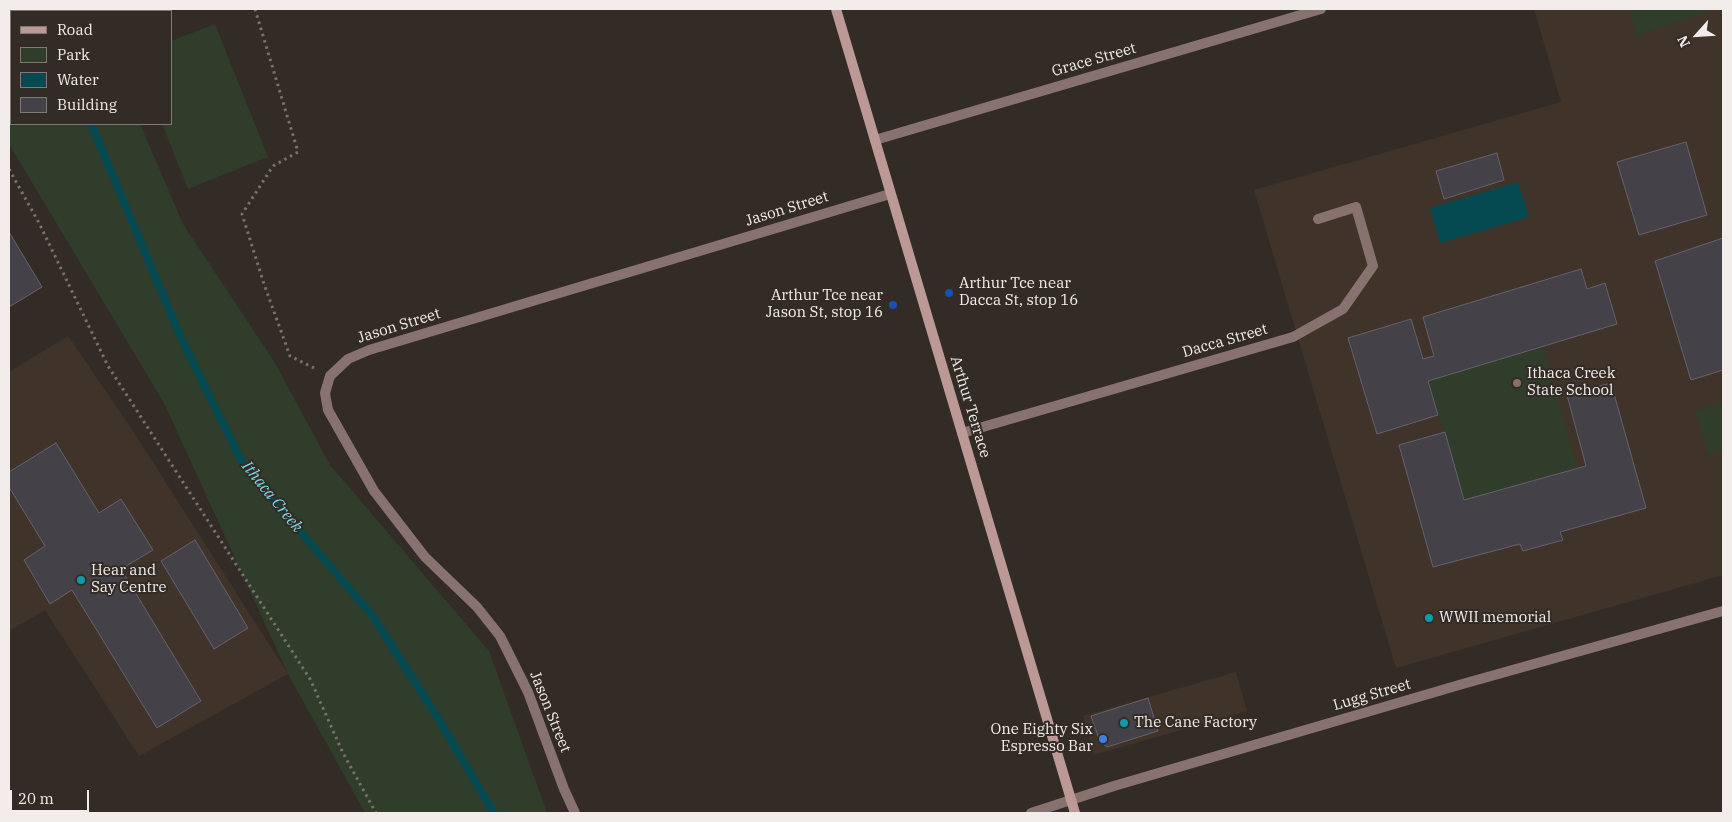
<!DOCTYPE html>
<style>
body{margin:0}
#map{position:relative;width:1732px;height:822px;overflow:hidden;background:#332c26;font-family:"IBM Plex Serif",serif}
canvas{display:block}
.frame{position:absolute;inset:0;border:10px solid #f2edea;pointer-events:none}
.legend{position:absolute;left:10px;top:10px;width:162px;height:115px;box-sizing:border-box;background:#332c26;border:1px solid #7f7974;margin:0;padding:6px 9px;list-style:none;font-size:15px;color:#f2edea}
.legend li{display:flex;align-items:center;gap:10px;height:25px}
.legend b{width:25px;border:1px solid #7f7974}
.north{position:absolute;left:1672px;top:10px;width:50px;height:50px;-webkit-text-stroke:4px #332c26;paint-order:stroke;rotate:244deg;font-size:14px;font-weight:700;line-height:20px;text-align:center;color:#f2edea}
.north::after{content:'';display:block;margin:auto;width:18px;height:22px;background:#f2edea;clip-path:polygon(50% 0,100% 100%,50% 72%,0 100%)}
.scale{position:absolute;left:10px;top:790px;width:79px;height:22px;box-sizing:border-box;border:2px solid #f2edea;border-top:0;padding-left:6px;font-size:15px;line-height:18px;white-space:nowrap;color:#f2edea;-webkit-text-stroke:4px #332c26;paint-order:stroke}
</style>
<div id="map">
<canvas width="1732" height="822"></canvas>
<div class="frame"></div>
<ul class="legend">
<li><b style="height:6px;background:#bc9995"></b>Road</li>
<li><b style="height:14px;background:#2f3d2a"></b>Park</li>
<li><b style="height:14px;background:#064a51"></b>Water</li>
<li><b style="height:14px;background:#454149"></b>Building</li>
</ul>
<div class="north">N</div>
<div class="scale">20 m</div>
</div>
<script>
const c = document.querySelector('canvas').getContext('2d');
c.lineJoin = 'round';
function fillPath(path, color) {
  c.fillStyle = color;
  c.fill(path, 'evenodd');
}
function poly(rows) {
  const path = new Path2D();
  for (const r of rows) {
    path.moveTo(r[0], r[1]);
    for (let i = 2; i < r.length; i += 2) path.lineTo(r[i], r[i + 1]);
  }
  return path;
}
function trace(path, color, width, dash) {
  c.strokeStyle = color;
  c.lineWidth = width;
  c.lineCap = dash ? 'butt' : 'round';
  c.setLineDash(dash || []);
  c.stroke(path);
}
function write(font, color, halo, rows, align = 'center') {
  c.font = font + ' "IBM Plex Serif",serif';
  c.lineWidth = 4;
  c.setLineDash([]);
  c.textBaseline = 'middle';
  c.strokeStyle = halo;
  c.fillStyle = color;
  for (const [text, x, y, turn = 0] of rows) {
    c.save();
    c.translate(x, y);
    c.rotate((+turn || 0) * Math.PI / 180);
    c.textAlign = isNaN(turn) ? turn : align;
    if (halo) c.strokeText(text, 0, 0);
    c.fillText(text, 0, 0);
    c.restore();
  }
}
fillPath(poly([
 [1534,9,1723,9,1723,575,1396,668,1254,190,1561,102],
 [68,336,131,428,288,674,139,756,45,610,9,631,9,372],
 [1236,672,1247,711,1094,755,1083,716]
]), '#40342a');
fillPath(poly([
 [9,9,92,9,93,11,11,11,11,124,140,124,183,224,275,363,330,465,489,651,547,813,365,813,288,674,164,403,9,144],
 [1629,9,1716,9,1637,36],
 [215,24,268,157,188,189,162,124,171,124,171,41],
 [1543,346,1577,468,1464,500,1428,381],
 [1723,404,1723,450,1708,455,1695,411]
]), '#2f3d2a');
fillPath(poly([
 [1518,182,1529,217,1440,243,1430,208]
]), '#064a51');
trace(poly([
 [21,9,23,11],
 [91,124,182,340,244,466,372,615,436,715,494,813]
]), '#064a51', 8);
const building = poly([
 [1686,142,1707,215,1639,235,1617,162,1686,142],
 [1497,153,1504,180,1444,199,1436,171,1497,153],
 [9,232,42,287,9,307,9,232],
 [1723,238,1723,370,1691,380,1655,261,1723,238],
 [1581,269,1587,289,1605,283,1617,324,1428,381,1438,415,1377,434,1348,338,1411,319,1423,359,1434,356,1423,317,1581,269],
 [1611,383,1646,508,1560,532,1563,540,1523,551,1520,544,1433,567,1399,445,1445,432,1464,500,1586,466,1567,395,1611,383],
 [56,443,99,513,121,499,153,550,121,569,201,701,157,728,72,590,50,604,24,560,45,546,9,487,9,472,56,443],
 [195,540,248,628,214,649,161,561,195,540],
 [1148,698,1158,731,1107,747,1100,742,1091,716,1148,698]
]);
fillPath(building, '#454149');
trace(building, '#66626b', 1);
trace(poly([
 [255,9,298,152,273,166,242,214,264,284,290,356,314,368],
 [9,169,39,223,108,366,310,679,343,753,376,813]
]), '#77716c', 3, [2.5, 4]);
trace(poly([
 [1293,337,1343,309,1373,266,1356,207,1318,219]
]), '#887270', 10);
trace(poly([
 [875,140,1321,9],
 [962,433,1293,337],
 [575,813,564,789,528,692,500,636,477,607,425,557,374,491,328,410,325,393,330,376,348,359,369,350,890,194],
 [1031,813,1114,786,1466,683,1723,611]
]), '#887270', 10);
trace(poly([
 [836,9,1075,813]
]), '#bc9995', 10);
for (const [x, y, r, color] of [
 [949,293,5,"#1a4fb4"],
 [893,305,5,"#1a4fb4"],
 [1517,383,5,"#8d6e63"],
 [81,580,5,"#0f9aa8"],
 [1429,618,5,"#0f9aa8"],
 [1124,723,5,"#0f9aa8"],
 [1103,739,5,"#3f7fe0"]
]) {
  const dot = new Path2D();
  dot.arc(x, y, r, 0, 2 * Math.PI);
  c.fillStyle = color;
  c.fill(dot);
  trace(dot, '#332c26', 2);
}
write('15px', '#f2edea', '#332c26', [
 ["Grace Street",1094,60,-16],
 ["Jason Street",787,209,-17],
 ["Jason Street",399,326,-17],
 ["Dacca Street",1225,341,-16],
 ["Arthur Terrace",970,407,73],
 ["Lugg Street",1372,695,-16],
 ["Jason Street",550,712,68]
]);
write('15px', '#f2edea', '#332c26', [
 ["Arthur Tce near",959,284],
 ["Dacca St, stop 16",959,301],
 ["Arthur Tce near",883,296,"right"],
 ["Jason St, stop 16",883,313,"right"],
 ["Ithaca Creek",1527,374],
 ["State School",1527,391],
 ["Hear and",91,571],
 ["Say Centre",91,588],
 ["WWII memorial",1439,618],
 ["The Cane Factory",1134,723],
 ["One Eighty Six",1093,730,"right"],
 ["Espresso Bar",1093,747,"right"]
], 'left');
write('italic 16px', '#77d6e3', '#332c26', [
 ["Ithaca Creek",272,497,51]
]);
</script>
